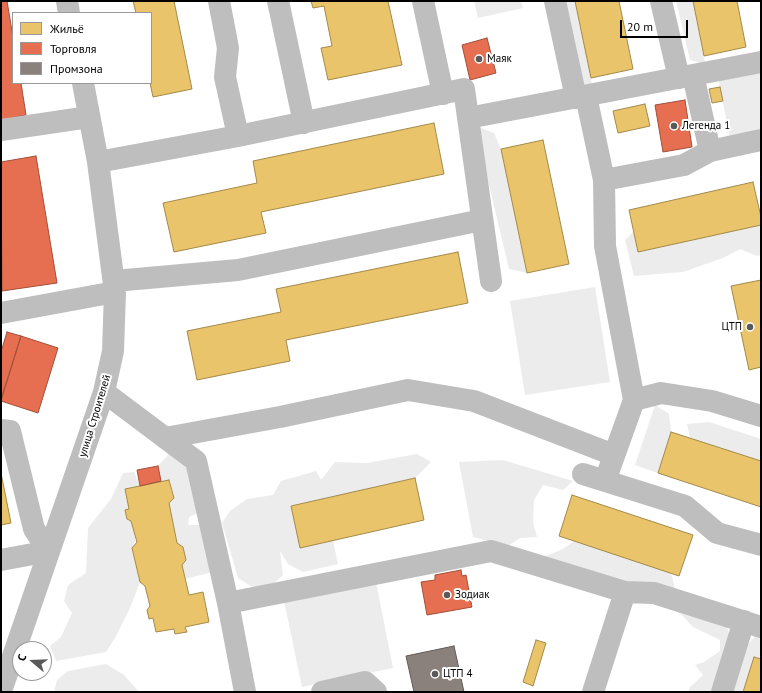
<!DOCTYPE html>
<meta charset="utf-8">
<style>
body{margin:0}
#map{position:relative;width:762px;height:693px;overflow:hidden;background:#fff;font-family:"PT Sans",sans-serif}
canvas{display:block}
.frame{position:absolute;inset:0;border:2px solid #000;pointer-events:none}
.legend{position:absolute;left:12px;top:12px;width:140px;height:72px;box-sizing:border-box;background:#fff;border:1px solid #999;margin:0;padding:5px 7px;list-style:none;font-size:12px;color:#000}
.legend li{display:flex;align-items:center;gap:8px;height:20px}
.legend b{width:20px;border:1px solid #999}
.north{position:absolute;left:12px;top:641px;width:40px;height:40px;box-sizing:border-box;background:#fff;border:1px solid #999;border-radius:50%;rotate:289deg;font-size:11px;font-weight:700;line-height:16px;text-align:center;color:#000}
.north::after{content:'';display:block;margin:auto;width:14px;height:18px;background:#595959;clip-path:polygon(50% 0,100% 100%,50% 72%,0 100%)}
.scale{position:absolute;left:620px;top:20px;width:68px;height:18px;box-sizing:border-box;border:2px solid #000;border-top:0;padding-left:5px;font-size:12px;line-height:14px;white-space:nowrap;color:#000;-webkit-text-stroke:3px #fff;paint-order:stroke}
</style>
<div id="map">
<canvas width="762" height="693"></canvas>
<div class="frame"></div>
<ul class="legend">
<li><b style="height:11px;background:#e9c46a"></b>Жильё</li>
<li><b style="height:11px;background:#e76f51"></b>Торговля</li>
<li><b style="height:11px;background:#8a817c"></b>Промзона</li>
</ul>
<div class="north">С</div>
<div class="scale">20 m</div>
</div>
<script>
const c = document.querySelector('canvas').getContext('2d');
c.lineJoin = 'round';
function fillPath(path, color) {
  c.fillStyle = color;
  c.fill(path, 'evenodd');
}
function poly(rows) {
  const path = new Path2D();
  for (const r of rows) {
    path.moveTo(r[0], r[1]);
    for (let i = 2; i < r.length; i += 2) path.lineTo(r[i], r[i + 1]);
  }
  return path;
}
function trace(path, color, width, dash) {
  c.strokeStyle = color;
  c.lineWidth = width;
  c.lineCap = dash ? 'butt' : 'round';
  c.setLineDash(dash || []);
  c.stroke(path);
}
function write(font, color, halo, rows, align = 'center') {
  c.font = font + ' "PT Sans",sans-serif';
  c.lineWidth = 4;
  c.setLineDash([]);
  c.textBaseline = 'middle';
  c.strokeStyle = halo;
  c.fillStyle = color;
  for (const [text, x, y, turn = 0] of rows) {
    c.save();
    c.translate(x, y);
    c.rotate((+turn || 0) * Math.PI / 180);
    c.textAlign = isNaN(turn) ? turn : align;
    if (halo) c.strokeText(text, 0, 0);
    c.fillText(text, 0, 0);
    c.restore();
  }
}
fillPath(poly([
 [474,1,521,1,523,8,478,18],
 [561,1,575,1,593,89,581,90],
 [676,1,693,1,705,64,690,60],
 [761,69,761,132,730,138,718,78],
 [481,128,494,133,501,149,527,273,509,269,481,151],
 [761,225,761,255,757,256,740,249,723,258,683,272,634,276,625,240,634,231],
 [595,287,610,382,525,395,510,301],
 [655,405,669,414,671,432,658,473,635,465],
 [709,422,761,439,761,461,690,438,687,424],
 [170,449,193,474,202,511,189,517,188,525,203,525,213,572,185,579,182,565,186,560,183,547,177,543,169,503,174,497,170,480,161,481,158,466,168,455],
 [417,454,431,462,415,478,291,506,300,548,333,540,338,564,303,572,288,564,280,551,283,575,271,586,254,588,238,578,222,523,230,511,247,499,273,495,281,481,316,471,321,480,335,462,367,463],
 [503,460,573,481,563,490,543,485,534,500,533,522,537,537,520,538,508,546,473,537,459,462],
 [134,472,140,486,125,489,129,509,125,510,127,519,131,521,136,539,132,548,140,582,130,608,116,636,106,652,56,661,50,646,61,637,72,613,64,601,68,585,86,573,88,528,111,499,123,473],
 [574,541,671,573,676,592,624,584,542,558,563,549],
 [376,582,393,668,302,687,284,601],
 [678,611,727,627,732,644,716,692,688,692,690,687,703,675,695,665,704,662,720,651,720,640,693,627],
 [755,636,761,638,761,659,754,657,743,692,732,692,745,648],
 [106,664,124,675,139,692,54,692,57,680,68,671]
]), '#ececec');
const homes = poly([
 [133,1,174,1,192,89,153,97,150,83,151,13,136,13,133,1],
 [311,1,388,1,402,65,328,80,321,48,332,46,324,6,313,8,311,1],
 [575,1,619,1,633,69,591,78,575,1],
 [693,1,737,1,746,47,704,56,693,1],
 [720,87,723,101,712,103,709,89,720,87],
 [645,104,650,126,618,133,613,111,645,104],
 [434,123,444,174,261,212,266,233,174,252,163,203,257,183,253,161,434,123],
 [543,140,569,264,527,273,501,149,543,140],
 [753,182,761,217,761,225,638,252,629,210,753,182],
 [458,252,468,303,286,340,290,361,197,380,187,331,281,312,276,289,458,252],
 [761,280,761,367,749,370,731,286,761,280],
 [671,432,761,461,761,507,658,473,671,432],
 [1,473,11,523,1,525,1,473],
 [415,478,424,520,300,548,291,506,415,478],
 [169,480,174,498,169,503,177,543,183,547,186,560,182,565,189,595,203,592,209,622,185,627,187,632,175,634,174,629,156,632,153,618,149,619,147,610,150,606,145,586,140,582,132,548,137,542,131,521,127,519,125,510,129,509,125,489,169,480],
 [572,495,693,535,679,576,559,536,572,495],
 [536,640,546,643,533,686,523,682,536,640],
 [754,657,761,659,761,692,743,692,754,657]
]);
fillPath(homes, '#e9c46a');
trace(homes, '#a3894a', 1);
const shops = poly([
 [1,1,7,1,13,37,13,83,21,83,26,115,1,120,1,1],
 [487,38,496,73,470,80,462,45,487,38],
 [685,100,692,147,663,152,655,105,685,100],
 [36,156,57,283,2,291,1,162,36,156],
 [7,332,21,336,1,399,1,352,7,332],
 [21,336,58,348,38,413,1,401,21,336],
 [158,466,161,481,140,486,137,470,158,466],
 [461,570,462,576,466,575,472,607,427,615,421,582,435,580,435,575,461,570]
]);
fillPath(shops, '#e76f51');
trace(shops, '#a24e39', 1);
const industry = poly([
 [454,646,464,692,414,692,406,656,454,646]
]);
fillPath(industry, '#8a817c');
trace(industry, '#615a57', 1);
trace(poly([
 [67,1,69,13],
 [219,1,228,48,225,77,238,136],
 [278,1,304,123],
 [423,1,443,94],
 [555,1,576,98],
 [661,1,679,78],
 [693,75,710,151],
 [586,96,604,180,684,165,710,151,761,140],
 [468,118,761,62],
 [1,130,89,117],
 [98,162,238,136,464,89,491,281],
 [604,180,605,246,634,400],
 [114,281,238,270,482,220],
 [1,313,115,292],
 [104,392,196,461,228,603,245,692],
 [1,430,10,431,34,529,49,551,1,560],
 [165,438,280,417,408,390,474,401,614,455],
 [583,474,685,506,717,533,761,545],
 [605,481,634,400,661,393,712,401,761,416],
 [228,603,491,551,625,592,654,593,761,627],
 [1,691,104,392,113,351,115,292,98,162,83,83],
 [322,692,365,682,376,692],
 [593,692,625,592],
 [722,692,744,621]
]), '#bebebe', 22);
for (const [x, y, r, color] of [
 [479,59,4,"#595959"],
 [674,126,4,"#595959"],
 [750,327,4,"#595959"],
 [447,595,4,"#595959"],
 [435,674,4,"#595959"]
]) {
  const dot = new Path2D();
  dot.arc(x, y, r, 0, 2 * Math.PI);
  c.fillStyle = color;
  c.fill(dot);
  trace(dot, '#fff', 1.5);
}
write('11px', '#000', '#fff', [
 ["Маяк",487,59],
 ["Легенда 1",682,126],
 ["ЦТП",742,327,"right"],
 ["Зодиак",455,595],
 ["ЦТП 4",443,674]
], 'left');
write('11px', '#000', '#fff', [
 ["улица Строителей",95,416,-73]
]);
</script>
